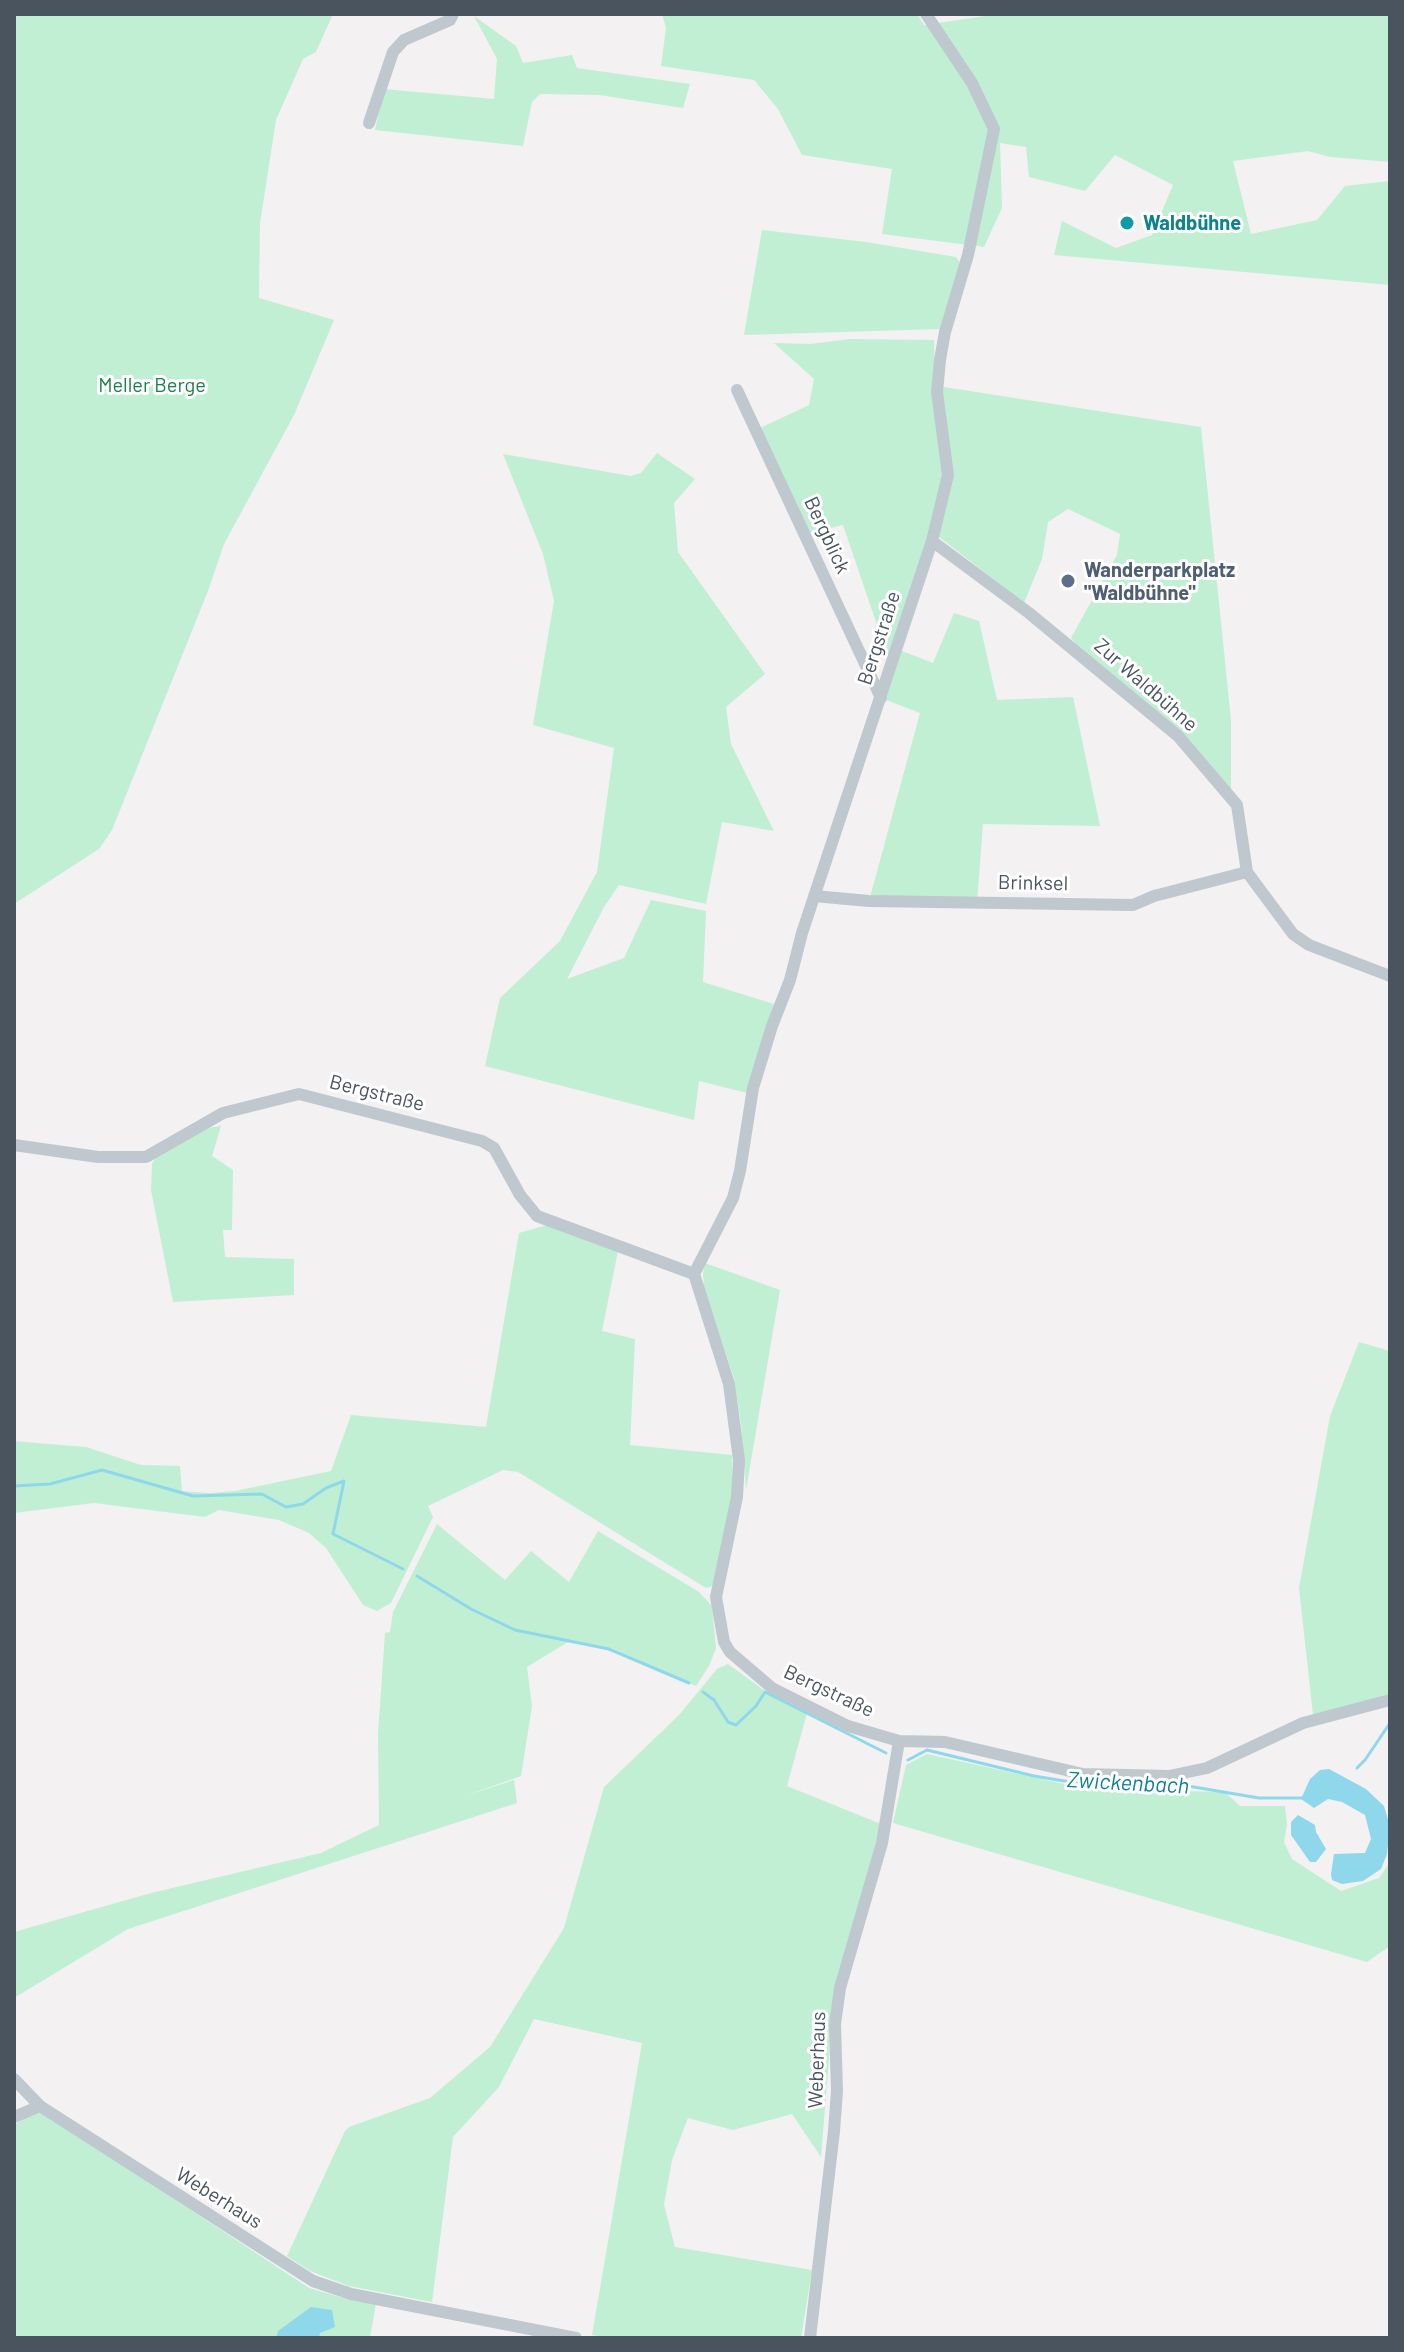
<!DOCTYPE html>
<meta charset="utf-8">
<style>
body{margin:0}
#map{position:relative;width:1404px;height:2352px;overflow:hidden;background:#f3f1f1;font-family:Barlow,sans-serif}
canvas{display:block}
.frame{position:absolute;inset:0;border:16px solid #49545e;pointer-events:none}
</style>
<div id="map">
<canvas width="1404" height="2352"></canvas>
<div class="frame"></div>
</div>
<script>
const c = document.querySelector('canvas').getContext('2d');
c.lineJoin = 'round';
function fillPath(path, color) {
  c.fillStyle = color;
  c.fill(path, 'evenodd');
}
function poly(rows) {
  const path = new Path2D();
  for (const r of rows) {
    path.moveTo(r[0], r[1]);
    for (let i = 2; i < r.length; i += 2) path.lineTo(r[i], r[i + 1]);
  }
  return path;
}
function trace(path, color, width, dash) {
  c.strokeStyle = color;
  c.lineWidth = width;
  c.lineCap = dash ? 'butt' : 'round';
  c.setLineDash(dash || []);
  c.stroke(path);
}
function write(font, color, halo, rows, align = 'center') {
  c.font = font + ' Barlow,sans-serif';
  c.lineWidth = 6;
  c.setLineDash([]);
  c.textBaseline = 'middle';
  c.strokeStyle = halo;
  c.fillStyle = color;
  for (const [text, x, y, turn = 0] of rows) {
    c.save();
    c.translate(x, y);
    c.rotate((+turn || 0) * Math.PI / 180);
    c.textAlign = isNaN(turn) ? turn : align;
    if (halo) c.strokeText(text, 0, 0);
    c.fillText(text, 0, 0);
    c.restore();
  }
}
fillPath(poly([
 [14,14,333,14,316,52,303,59,276,120,260,223,259,298,334,320,294,415,224,544,208,591,112,830,99,849,14,904],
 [662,14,917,14,924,25,999,14,1390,14,1390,162,1330,157,1308,151,1233,161,1251,234,1317,220,1345,186,1390,181,1390,285,1054,255,1062,221,1116,248,1152,235,1173,185,1115,155,1085,191,1029,177,1026,147,1000,143,1002,208,984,247,882,234,892,169,802,155,778,109,754,80,661,66,666,28],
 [474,16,516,46,523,63,572,55,577,68,690,84,683,108,599,95,540,94,532,102,523,146,375,130,384,89,494,99,497,59],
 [762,230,866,242,956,257,961,264,940,329,744,335],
 [850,339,934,340,935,388,944,387,1201,427,1231,720,1231,792,1181,733,1076,645,1071,638,1117,555,1120,534,1068,509,1048,522,1042,559,1024,603,938,536,897,649,933,663,954,613,979,621,997,700,1073,697,1100,826,983,824,977,902,869,901,920,713,881,698,891,666,843,525,807,534,756,430,809,405,814,379,774,343,810,344],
 [657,453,695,479,674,503,678,552,765,674,726,707,731,744,774,831,722,822,706,904,619,885,604,907,567,979,624,958,651,900,706,911,703,982,774,1004,747,1093,699,1081,694,1120,485,1066,500,998,560,941,597,872,614,748,533,725,554,601,543,554,503,454,631,476,641,473],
 [221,1126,212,1156,233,1170,232,1230,223,1230,225,1257,294,1259,294,1295,173,1302,151,1190,152,1164,157,1155,207,1128],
 [547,1225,618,1251,602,1331,635,1339,630,1445,732,1455,732,1498,714,1586,706,1588,518,1472,503,1470,428,1506,433,1517,391,1603,377,1611,363,1605,326,1548,309,1533,279,1520,219,1510,205,1517,94,1503,14,1513,14,1441,86,1447,141,1465,180,1466,182,1491,210,1493,235,1491,331,1471,351,1415,486,1427,519,1233],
 [705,1263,780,1290,746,1490,741,1424,734,1378,704,1289,703,1273],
 [1359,1342,1390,1351,1390,1694,1313,1715,1299,1588,1330,1416],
 [437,1524,505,1580,531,1551,569,1582,598,1531,699,1592,712,1606,716,1648,709,1666,696,1686,612,1648,568,1642,527,1667,532,1706,521,1776,462,1797,514,1780,517,1803,128,1929,14,1998,14,1932,151,1893,321,1853,379,1825,378,1734,385,1633,390,1632,393,1612],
 [728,1664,765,1691,807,1713,787,1786,881,1824,834,1996,821,2157,792,2114,733,2130,688,2118,672,2160,664,2205,675,2247,812,2270,801,2338,609,2338,592,2335,642,2043,534,2019,499,2087,453,2137,432,2302,349,2286,310,2271,287,2256,345,2131,349,2127,430,2098,490,2047,564,1928,604,1787,679,1715,717,1669],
 [927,1754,1087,1789,1225,1792,1240,1806,1285,1806,1287,1824,1284,1842,1292,1859,1341,1891,1379,1878,1390,1862,1390,1946,1367,1962,893,1823,906,1765],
 [38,2109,309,2288,347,2299,376,2303,370,2338,319,2338,319,2333,278,2331,276,2338,14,2338,14,2125]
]), '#c1efd3');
fillPath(poly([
 [1329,1769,1366,1789,1384,1806,1390,1826,1387,1854,1381,1869,1363,1881,1342,1884,1332,1880,1331,1874,1334,1854,1365,1853,1371,1839,1365,1815,1342,1802,1328,1799,1314,1808,1301,1799,1310,1779,1320,1770],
 [1298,1815,1315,1825,1316,1832,1326,1849,1316,1862,1310,1862,1291,1835,1291,1822],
 [311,2307,332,2310,335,2327,320,2333,319,2338,276,2338,278,2331]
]), '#8fd8eb');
trace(poly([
 [14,1486,50,1484,102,1470,193,1496,262,1494,286,1507,303,1504,326,1488,344,1481,333,1534,403,1569],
 [417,1576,471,1609,515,1630,609,1649,689,1683],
 [703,1692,714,1700,728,1722,736,1725,756,1706,765,1692,886,1753],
 [908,1760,927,1750,1034,1776,1082,1784,1176,1784,1259,1798,1305,1798],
 [1357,1768,1365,1760,1390,1723]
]), '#8fd8eb', 3);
trace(poly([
 [926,14,972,83,994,129,968,255,945,332,940,360,937,392,948,475,932,541,802,933,790,980,772,1026,753,1088,740,1171,733,1198,694,1274,729,1384,739,1460,737,1497,716,1597,724,1642,730,1652,772,1688,848,1726,899,1741,945,1742,1083,1774,1169,1776,1207,1768,1303,1723,1390,1700],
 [369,123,393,52,404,40,450,20,453,14],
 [737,390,881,698],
 [932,541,1029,613,1178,736,1237,805,1247,872,1293,934,1309,945,1390,976],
 [814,896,869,901,1133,905,1154,896,1247,872],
 [14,1145,98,1157,146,1157,223,1113,299,1094,482,1141,494,1148,520,1195,537,1216,694,1274],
 [14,2079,40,2106,313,2281,351,2294,576,2338],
 [14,2117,40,2106],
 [810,2338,834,2131,837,2091,835,2024,840,1988,882,1843,899,1741]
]), '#bfc8cf', 12);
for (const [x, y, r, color] of [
 [1127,223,8,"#0f9aa8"],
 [1068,581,8,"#5c6f8a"]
]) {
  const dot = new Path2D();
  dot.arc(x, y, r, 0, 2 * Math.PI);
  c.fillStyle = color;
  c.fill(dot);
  trace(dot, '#fff', 3);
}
write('bold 20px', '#0d838f', '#fff', [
 ["Waldbühne",1143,223]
], 'left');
write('20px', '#19814c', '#fff', [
 ["Meller Berge",152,385]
]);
write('20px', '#49545e', '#fff', [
 ["Bergblick",827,535,65],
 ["Bergstraße",879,638,-72],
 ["Zur Waldbühne",1146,685,41],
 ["Brinksel",1033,883,1],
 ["Bergstraße",377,1093,14],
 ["Bergstraße",829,1691,25],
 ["Weberhaus",817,2060,-88],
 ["Weberhaus",219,2198,32]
]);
write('bold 20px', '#4e5e75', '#fff', [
 ["Wanderparkplatz",1084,570],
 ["\"Waldbühne\"",1084,593]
], 'left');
write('italic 22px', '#0e7f9c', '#fff', [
 ["Zwickenbach",1128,1783,3]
]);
</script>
